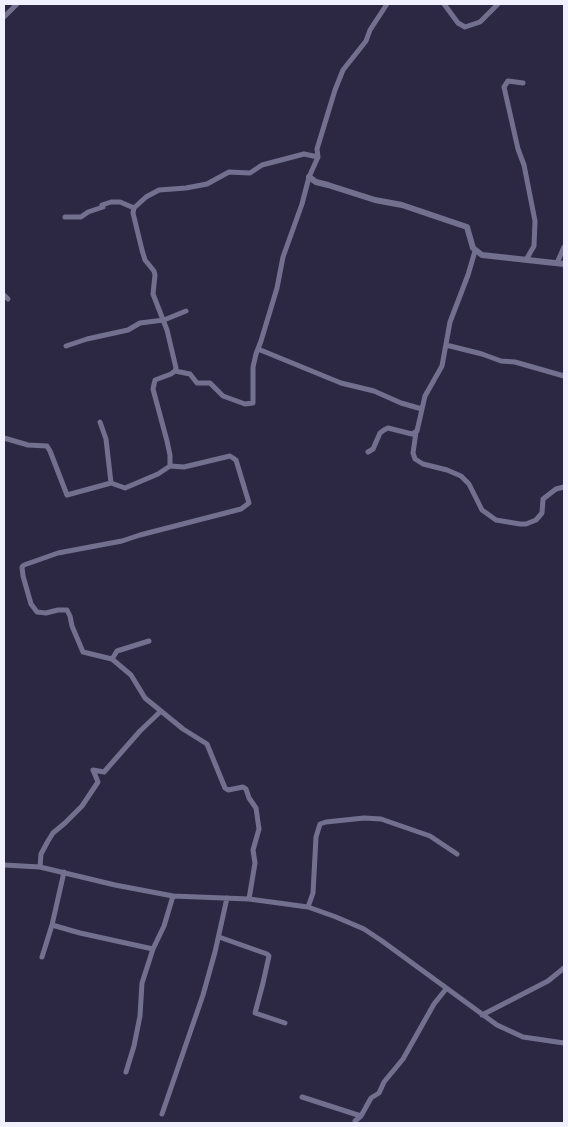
<!DOCTYPE html>
<style>
body{margin:0}
#map{position:relative;width:568px;height:1127px;overflow:hidden;background:#2c2843;font-family:"Sofia Sans Condensed",sans-serif}
canvas{display:block}
.frame{position:absolute;inset:0;border:5px solid #f1f0ff;pointer-events:none}
</style>
<div id="map">
<canvas width="568" height="1127"></canvas>
<div class="frame"></div>
</div>
<script>
const c = document.querySelector('canvas').getContext('2d');
c.lineJoin = 'round';
function poly(rows) {
  const path = new Path2D();
  for (const r of rows) {
    path.moveTo(r[0], r[1]);
    for (let i = 2; i < r.length; i += 2) path.lineTo(r[i], r[i + 1]);
  }
  return path;
}
function trace(path, color, width, dash) {
  c.strokeStyle = color;
  c.lineWidth = width;
  c.lineCap = dash ? 'butt' : 'round';
  c.setLineDash(dash || []);
  c.stroke(path);
}
trace(poly([
 [444,4,458,23,465,27,480,22,498,4],
 [4,17,17,4],
 [523,83,508,81,504,87,518,149,524,165,535,221,534,246,526,260],
 [65,217,81,217,88,212,103,207,102,205,111,202,120,202,134,208],
 [557,263,564,247],
 [4,295,8,299],
 [446,345,482,354,501,361,515,362,564,376],
 [66,346,87,339,128,330,140,323,164,320,186,311],
 [258,349,341,383,374,391,401,403,422,409],
 [175,371,190,374,197,383,210,383,223,396,245,404,253,403,253,367,256,354,261,341,277,288,283,257,302,204,309,177,318,157,317,149,335,90,343,70,366,41,370,30,387,4],
 [100,422,106,439,111,483],
 [416,432,413,453,415,459,423,464,447,470,461,476,469,484,482,510,496,520,520,524,526,524,536,520,542,513,543,499,556,489,564,487],
 [4,438,28,445,47,446,50,451,67,495,111,483,125,488,158,474,170,466,170,455,167,441,153,389,155,380,171,374,175,371,176,368,167,330,153,294,155,275,154,271,145,260,142,250,133,213,134,208,146,197,159,190,186,188,207,184,229,172,250,173,262,165,304,154,318,157],
 [368,452,373,449,380,433,384,430,388,428,412,434,417,431,425,396,442,366,450,322,468,275,475,251],
 [170,466,184,467,230,456,236,460,249,503,241,509,140,535,122,541,58,553,24,565,22,567,23,576,31,604,37,612,46,613,58,610,67,610,70,616,72,626,83,652,112,659,131,675,145,698,183,729,207,744,225,788,228,790,243,787,246,789,249,798,256,808,259,829,253,850,255,863,249,899],
 [112,659,117,651,149,641],
 [4,865,40,867,115,885,173,896,249,899,308,907,336,917,364,929,382,941,497,1025,523,1037,564,1043],
 [40,867,41,854,48,841,53,833,65,823,82,806,98,782,93,770,104,772,140,731,161,711],
 [308,907,313,893,316,837,320,824,326,822,364,818,381,819,430,836,457,854],
 [52,925,80,933,153,949,164,926,173,896],
 [219,937,267,954,269,956,263,983,255,1013,285,1023],
 [42,957,52,925,64,872],
 [482,1015,548,981,564,968],
 [126,1072,134,1046,140,1016,142,983,153,949],
 [302,1097,361,1116],
 [162,1114,203,995,215,952,227,898],
 [355,1121,361,1116,371,1098,379,1093,384,1082,403,1059,434,1004,446,989]
]), '#73708f', 5);
trace(poly([
 [309,177,316,182,328,185,375,200,402,205,467,227,473,248,482,255,564,264]
]), '#73708f', 6);
</script>
